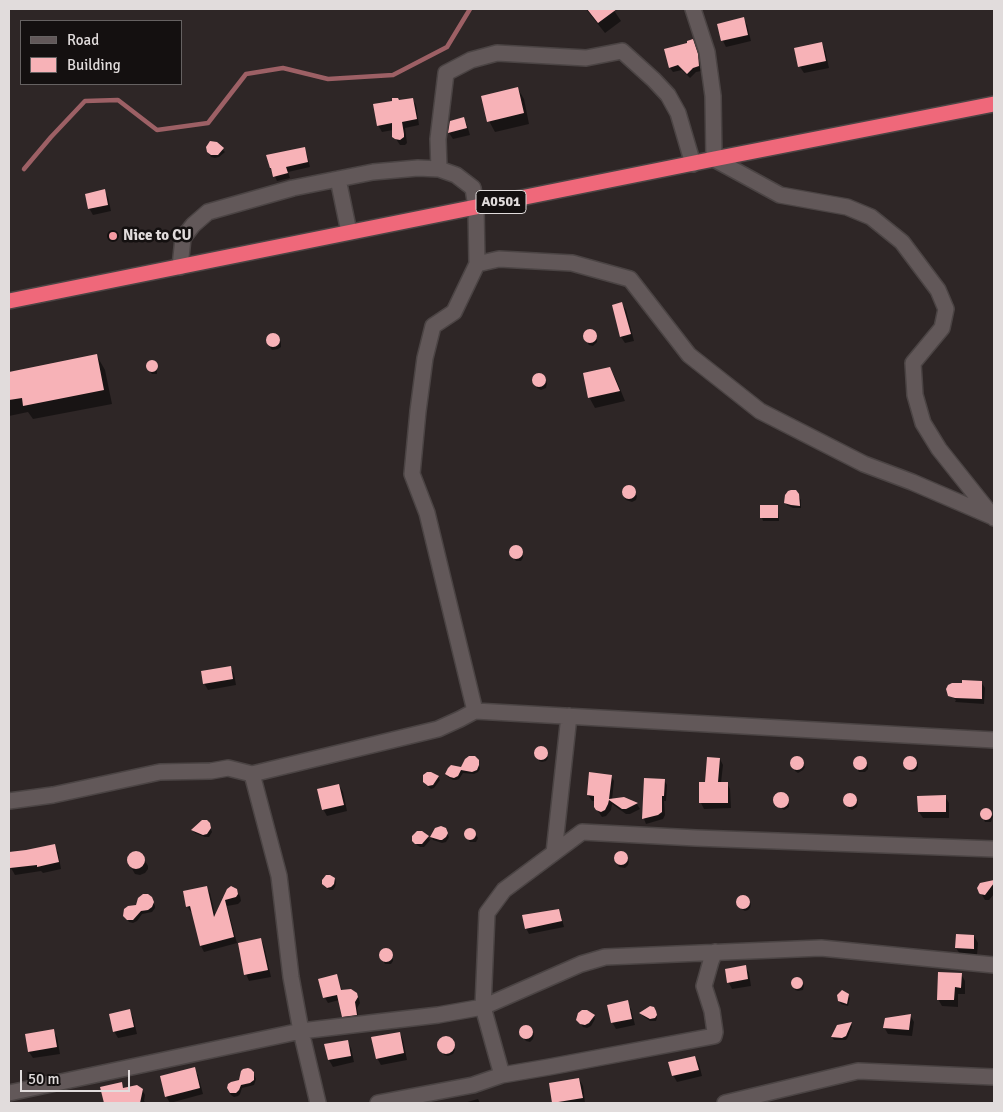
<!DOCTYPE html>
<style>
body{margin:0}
#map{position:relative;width:1003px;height:1112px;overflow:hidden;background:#2e2626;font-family:Signika,sans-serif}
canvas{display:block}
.frame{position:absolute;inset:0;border:10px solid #e1dcdc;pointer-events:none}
.legend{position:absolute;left:20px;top:20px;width:162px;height:65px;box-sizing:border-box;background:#141010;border:1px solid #666262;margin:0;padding:6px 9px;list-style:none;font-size:15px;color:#e1dcdc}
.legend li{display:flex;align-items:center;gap:10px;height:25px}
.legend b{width:25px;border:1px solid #666262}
.scale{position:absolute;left:20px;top:1070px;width:110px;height:22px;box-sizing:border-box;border:2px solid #e1dcdc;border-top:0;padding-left:6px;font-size:15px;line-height:18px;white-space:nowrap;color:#e1dcdc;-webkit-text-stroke:4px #141010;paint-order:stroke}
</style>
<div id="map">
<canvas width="1003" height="1112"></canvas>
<div class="frame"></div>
<ul class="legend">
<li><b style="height:6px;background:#625859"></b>Road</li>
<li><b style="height:14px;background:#f7b2b7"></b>Building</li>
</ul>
<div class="scale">50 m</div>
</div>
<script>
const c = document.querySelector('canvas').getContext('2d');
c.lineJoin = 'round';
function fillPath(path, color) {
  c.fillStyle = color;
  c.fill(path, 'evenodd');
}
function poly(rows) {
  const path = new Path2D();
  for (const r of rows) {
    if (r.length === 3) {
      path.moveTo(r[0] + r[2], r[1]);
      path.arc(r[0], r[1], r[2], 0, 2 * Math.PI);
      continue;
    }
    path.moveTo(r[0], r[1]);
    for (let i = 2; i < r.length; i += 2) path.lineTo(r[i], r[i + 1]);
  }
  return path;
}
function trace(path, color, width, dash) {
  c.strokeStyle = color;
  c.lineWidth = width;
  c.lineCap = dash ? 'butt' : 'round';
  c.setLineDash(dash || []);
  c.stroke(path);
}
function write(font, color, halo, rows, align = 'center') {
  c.font = font + ' Signika,sans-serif';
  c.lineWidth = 5;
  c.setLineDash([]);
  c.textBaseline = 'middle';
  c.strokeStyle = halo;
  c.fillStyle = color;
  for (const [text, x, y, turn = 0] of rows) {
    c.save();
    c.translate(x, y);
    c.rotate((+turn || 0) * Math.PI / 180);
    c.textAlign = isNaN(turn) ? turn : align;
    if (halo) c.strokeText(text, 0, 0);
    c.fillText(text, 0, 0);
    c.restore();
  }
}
fillPath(poly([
 [586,9,613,9,621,21,605,33],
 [743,18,747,25,751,41,726,47,723,41,718,25],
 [692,41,700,60,701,71,696,72,690,78,682,70,673,72,670,68],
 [822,43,825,50,829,68,804,73,800,67,796,49],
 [518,89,524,99,529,124,495,132,489,121],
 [412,99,416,105,419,125,405,128,407,143,405,145,400,145,394,136,393,130,382,132,378,125,399,101],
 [463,119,467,125,470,135,453,139,449,133,451,122],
 [215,142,225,152,219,157,215,158,211,157,209,153],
 [304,149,307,154,310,167,288,172,290,178,277,181,271,168],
 [104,191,108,197,111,211,93,215,89,208],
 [622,304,626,310,634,341,625,343,621,337,613,306],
 [592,331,597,337,597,342,593,346,589,345,587,342,584,335,586,332],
 [271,334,275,334,281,342,281,347,278,349,272,350,267,343,268,337],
 [97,356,105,370,112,404,33,419,28,412,9,416,9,373],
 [150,361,153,361,157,363,157,374,152,374,147,368,147,365],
 [610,368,616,379,625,401,595,408,589,397],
 [540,374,543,375,547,383,546,388,541,390,537,388,533,381,534,376],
 [630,486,633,488,637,496,636,500,632,502,626,500,622,493,624,488],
 [795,491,801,500,801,508,793,508,787,505,785,502],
 [777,506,778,509,779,521,763,521,762,518],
 [514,547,518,547,523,553,523,558,521,561,516,561,510,553,511,549],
 [230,667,234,674,236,685,208,690,204,683],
 [981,682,985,688,984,704,955,702,951,699,955,702,956,700,948,693],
 [538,748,541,748,544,749,548,758,546,761,542,762,539,761,535,752],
 [797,757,802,760,805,767,803,770,798,773,795,771,791,764,793,758],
 [911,757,916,760,918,764,918,768,916,771,912,772,909,771,905,762,907,758],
 [858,758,863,759,868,765,868,769,865,772,859,772,854,764,855,760],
 [720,759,723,765,721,783,727,783,730,789,731,808,704,809,701,803,706,784],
 [478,761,480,769,478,772,474,774,463,773,459,779,456,780,453,780,448,777,446,774],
 [431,774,438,777,440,780,434,788,431,789,426,785,424,782],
 [591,774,611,776,614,781,612,800,624,798,637,804,640,809,630,814,626,814,612,804,611,810,606,816,602,817,596,808,596,801,592,801,588,795],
 [645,779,664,780,667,785,666,801,664,801,665,815,663,819,646,824,644,819],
 [339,785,343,792,347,811,327,816,323,809],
 [779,794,783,794,789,800,789,807,784,810,776,804,774,800,776,796],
 [848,795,853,795,856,798,858,802,857,807,852,810,848,808,844,801,845,797],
 [945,797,949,803,949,818,923,818,919,812],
 [986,809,993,816,991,822,985,822,981,814,982,812],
 [209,824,212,832,209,837,205,837,195,833,193,830],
 [436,829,447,834,449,837,446,842,442,843,433,840,432,838,424,847,420,847,417,845,415,842,421,833,428,837,430,840],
 [469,829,474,831,478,838,476,842,470,842,465,834],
 [54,846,58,852,61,869,43,873,41,871,15,875,11,868,9,854],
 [137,852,141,854,148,866,148,869,145,873,140,875,135,874,128,862,128,856,130,854],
 [621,853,625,854,629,861,628,865,625,868,619,867,615,860,616,855],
 [994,873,994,894,989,900,985,900,978,888,994,881],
 [335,879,336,882,335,887,333,890,330,890,325,887,323,884],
 [206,887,210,893,216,918,228,890,236,890,240,896,241,901,238,904,227,906,237,943,204,952,201,946,192,912,191,912,187,906],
 [150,896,155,906,155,908,152,912,142,914,137,921,133,923,129,922,124,914],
 [741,896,745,897,751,904,750,908,748,910,745,911,740,908,738,904,738,900],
 [558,910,561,915,564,927,529,934,526,928],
 [974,936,978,943,977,955,960,954,956,948],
 [261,939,264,946,271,977,249,981,246,974],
 [384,949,388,949,393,955,393,961,391,964,385,964,380,955,381,951],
 [745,966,749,973,751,986,732,989,729,983,726,970],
 [961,974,965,981,965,994,958,994,958,1007,942,1006,938,999],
 [336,976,339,981,342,991,356,993,359,999,360,1003,357,1008,359,1020,346,1022,343,1016,339,1000,328,1003,325,998],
 [797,978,800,979,804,985,803,990,798,991,795,990,792,983,793,980],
 [848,995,850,998,848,1006,841,1004,839,1001],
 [627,1002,631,1009,635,1025,616,1029,612,1022],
 [129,1010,133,1017,137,1034,118,1038,114,1031],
 [655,1010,657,1018,656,1021,650,1021,643,1016,641,1013],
 [910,1015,914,1022,912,1036,888,1034,884,1027],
 [594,1016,595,1019,591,1026,587,1028,583,1027,578,1020],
 [851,1024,852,1026,848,1037,846,1040,834,1040,832,1037],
 [524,1027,529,1027,534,1034,533,1039,530,1042,526,1041,521,1035,520,1031],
 [53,1031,57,1037,60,1054,33,1058,29,1052],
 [400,1033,403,1040,407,1060,381,1065,377,1058],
 [447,1037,451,1040,455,1050,453,1054,448,1056,444,1055,438,1044,440,1040],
 [347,1041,351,1048,354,1062,333,1067,329,1060],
 [695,1057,699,1064,702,1076,677,1082,673,1075],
 [194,1069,198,1075,203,1094,170,1103,166,1096],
 [252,1071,256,1079,254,1085,242,1088,240,1094,238,1096,234,1097,231,1095,229,1092,240,1081],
 [579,1079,583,1086,585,1103,554,1103,554,1102],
 [121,1084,124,1089,142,1089,145,1095,144,1101,146,1103,105,1103,102,1088],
 [478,1099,480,1103,464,1103]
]), '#0007');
trace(poly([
 [24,169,51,137,85,101,118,100,157,130,208,123,246,74,283,68,328,79,393,75,447,47,470,9]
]), '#9d6065', 4.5);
fillPath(poly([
 [587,9,617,9,598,23],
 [744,17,748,35,721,41,717,24],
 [693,39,698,54,699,66,693,68,687,74,678,65,669,68,664,49,687,43,687,41],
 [822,42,826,61,798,67,794,48],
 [518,87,524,113,487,122,481,96],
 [392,98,398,98,399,100,413,98,417,119,402,122,404,134,404,137,400,140,395,139,392,137,392,123,377,126,373,104,392,101],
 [464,117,467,128,448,133,450,121],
 [210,141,217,142,224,148,218,155,211,155,207,152,206,147],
 [305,147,308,162,286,167,288,173,273,177,271,168,270,168,266,155],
 [105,189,108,205,88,209,85,194],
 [622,302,631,334,620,337,612,305],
 [590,336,7],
 [273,340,7],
 [97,354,104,390,23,406,22,398,9,400,9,372],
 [152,366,6],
 [610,367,620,391,588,398,583,373],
 [539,380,7],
 [629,492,7],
 [791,490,796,490,799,494,800,506,791,505,784,503,785,495,788,491],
 [760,505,778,505,778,518,760,518],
 [516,552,7],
 [231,666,233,679,203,684,201,671],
 [962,680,982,681,982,699,955,698,948,696,946,689,948,685,952,683,962,683],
 [541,753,7],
 [797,763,7],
 [860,763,7],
 [469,756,475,756,479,760,479,765,477,770,472,772,461,770,458,776,454,778,450,777,445,774,448,768,451,765,461,767,465,759],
 [910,763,7],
 [707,757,720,758,718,782,728,782,728,803,699,803,699,782,705,782],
 [427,772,431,772,439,776,433,785,428,786,423,782,423,775],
 [589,772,612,775,609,799,624,797,638,803,626,809,622,809,609,800,608,804,605,810,601,812,596,810,594,807,594,796,587,795],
 [644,778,665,779,664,796,662,796,662,812,658,815,642,819],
 [339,784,344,805,322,810,317,789],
 [781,800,8],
 [850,800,7],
 [946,795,946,812,918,812,917,796],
 [986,814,6],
 [202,820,207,820,210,823,211,828,207,834,203,835,191,830],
 [441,826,446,828,448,833,446,837,442,840,440,840,430,837,435,828],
 [470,834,6],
 [417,831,422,831,429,836,422,844,415,844,412,841,412,836],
 [55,844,59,862,37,867,37,865,10,868,9,852,26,850],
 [136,860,9],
 [621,858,7],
 [326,875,330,875,335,878,334,884,331,887,327,888,322,884,322,880],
 [994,880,994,883,985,895,980,894,979,893,977,888,980,883],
 [207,886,214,917,227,889,231,886,237,889,238,894,236,897,225,900,234,937,200,946,190,906,186,907,183,891],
 [143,894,148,894,152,897,154,902,152,907,148,910,141,911,133,920,127,920,123,916,124,909,128,906,136,905,138,898],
 [743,902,7],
 [559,909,562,921,525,929,522,915],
 [956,934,974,935,974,949,955,948],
 [261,938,268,970,244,975,238,943],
 [386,955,7],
 [746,965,748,979,727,983,725,969],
 [938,972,962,973,961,988,955,987,954,1000,937,1000],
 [337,974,341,990,351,989,357,993,358,997,355,1002,357,1015,342,1017,337,995,323,998,318,979],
 [797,983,6],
 [842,990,849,994,847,1004,838,1001,837,995],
 [628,1000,632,1019,611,1023,607,1005],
 [650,1006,654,1007,656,1011,657,1015,655,1018,650,1019,639,1013],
 [130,1009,134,1027,113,1032,109,1014],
 [582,1010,587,1010,595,1015,589,1023,585,1025,580,1024,576,1020,578,1013],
 [911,1014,909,1030,883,1028,885,1018],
 [852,1022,846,1036,842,1038,831,1037,837,1025],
 [526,1032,7],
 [54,1029,57,1047,28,1052,25,1034],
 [400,1032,404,1053,376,1059,371,1037],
 [446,1045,9],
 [348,1040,351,1056,328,1060,324,1044],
 [695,1056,699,1070,672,1076,668,1062],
 [195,1067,200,1088,165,1097,160,1076],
 [248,1068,251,1069,254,1072,254,1080,250,1083,241,1085,239,1090,236,1093,230,1093,227,1088,228,1084,231,1082,239,1080,241,1071,243,1069],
 [579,1078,583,1098,552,1103,549,1083],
 [122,1082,123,1088,137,1085,143,1089,140,1103,104,1103,100,1087]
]), '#f7b2b7');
const minor = poly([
 [693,9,707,52,713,96,714,159,780,195,847,207,871,217,902,242,938,290,946,309,942,328,913,363,915,395,923,423,939,449,994,518],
 [439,169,438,139,446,73,471,60,497,53,586,58,622,51,654,80,668,95,678,113,693,164],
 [338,179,349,232],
 [477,264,499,259,572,263,630,279,689,355,760,411,864,464,912,482,991,516],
 [180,267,183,238,193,225,208,212,293,188,373,172,418,168,439,169,456,175,473,188,476,207,477,264,454,312,433,326,425,358,418,411,412,474,427,513,475,711],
 [252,774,438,729,460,719,475,711,994,740],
 [9,801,53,795,160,772,211,771,228,768,252,774,279,876,291,977,301,1031,318,1103],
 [554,853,569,716],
 [502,1075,483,1007,487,913,504,890,582,832,696,838,994,849],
 [9,1093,301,1031,438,1015,483,1007,581,964,605,957,821,948,994,965],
 [378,1103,473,1085,502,1075,549,1067,714,1036,715,1032,712,1011,704,986,711,961,715,952],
 [725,1103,858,1071,994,1077]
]);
const highway = poly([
 [9,301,714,159,994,104]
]);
trace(minor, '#4b4444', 18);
trace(highway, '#4b4444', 18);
trace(minor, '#625859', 15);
trace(highway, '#ef687a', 15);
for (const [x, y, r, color] of [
 [113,236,5,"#f49aa2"]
]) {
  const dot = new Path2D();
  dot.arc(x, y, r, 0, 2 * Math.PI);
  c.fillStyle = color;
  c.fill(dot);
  trace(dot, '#141010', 2);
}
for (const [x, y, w] of [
 [501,202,50]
]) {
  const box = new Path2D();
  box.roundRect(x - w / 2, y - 11.5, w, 23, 4);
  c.fillStyle = '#141010';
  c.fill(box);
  trace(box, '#e1dcdc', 1);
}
write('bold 14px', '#e1dcdc', null, [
 ["A0501",501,202]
]);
write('bold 15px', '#e1dcdc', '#141010', [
 ["Nice to CU",123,236]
], 'left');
</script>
